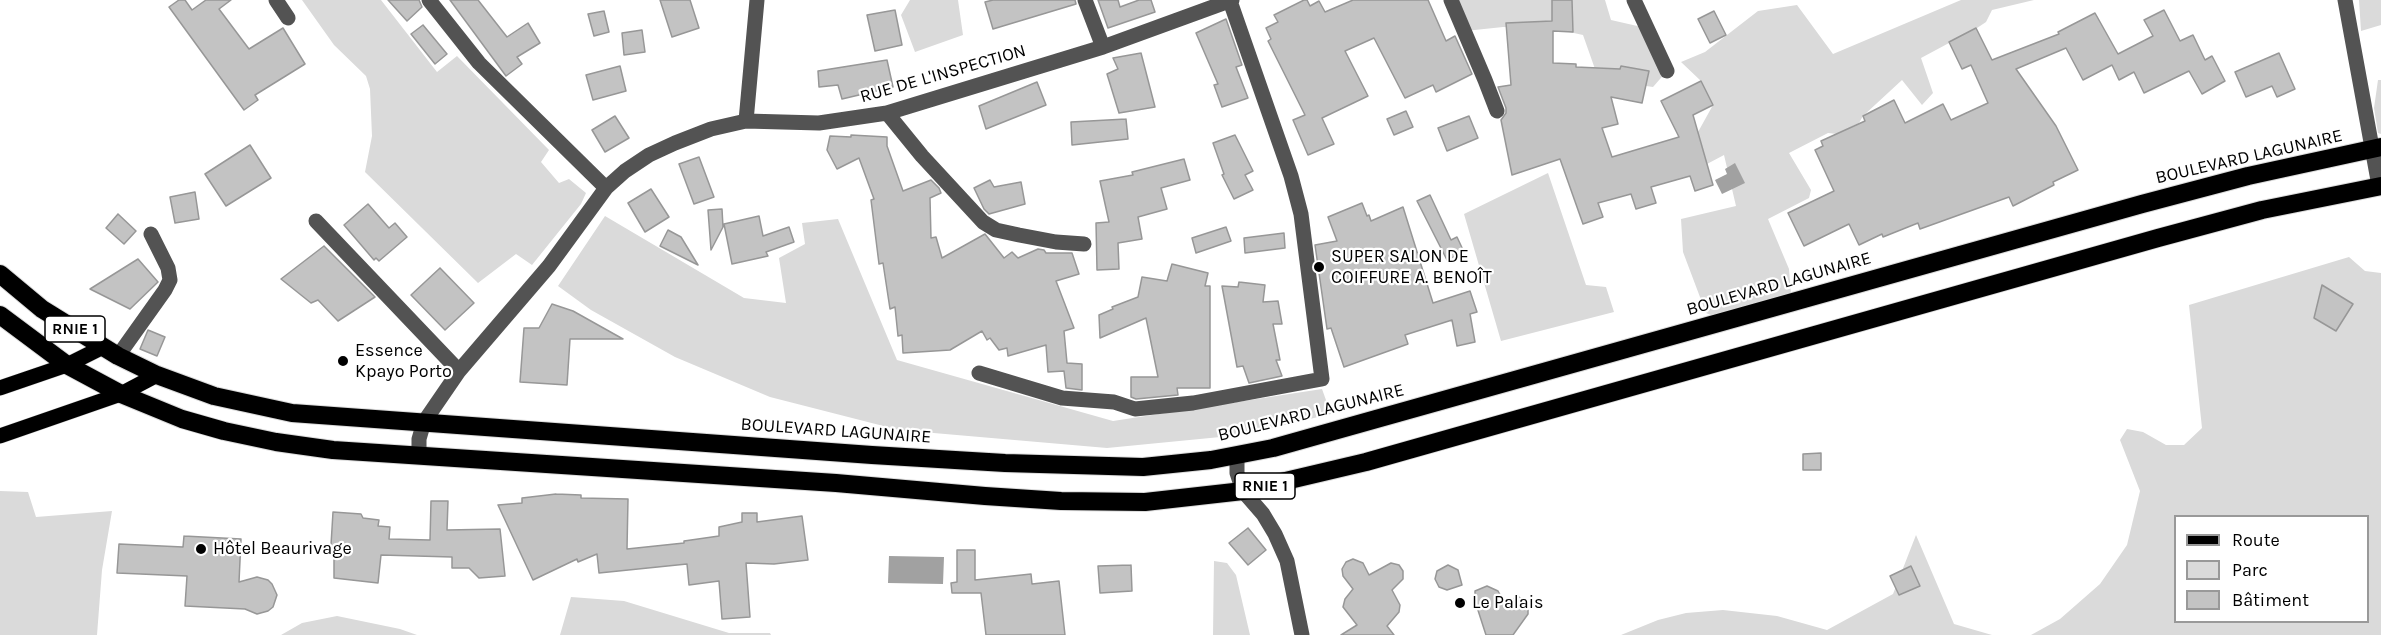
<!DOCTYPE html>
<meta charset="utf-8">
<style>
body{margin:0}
#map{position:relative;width:2381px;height:635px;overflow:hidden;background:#fff;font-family:Karla,sans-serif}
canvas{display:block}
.legend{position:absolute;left:2174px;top:515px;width:195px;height:108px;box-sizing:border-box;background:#fff;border:2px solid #999;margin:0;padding:8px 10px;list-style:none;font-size:18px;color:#000}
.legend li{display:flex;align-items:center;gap:12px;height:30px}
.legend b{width:30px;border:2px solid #999}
</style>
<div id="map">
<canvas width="2381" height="635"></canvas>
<ul class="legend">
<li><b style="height:8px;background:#000"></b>Route</li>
<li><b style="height:16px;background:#dadada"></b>Parc</li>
<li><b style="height:16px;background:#c3c3c3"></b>Bâtiment</li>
</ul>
</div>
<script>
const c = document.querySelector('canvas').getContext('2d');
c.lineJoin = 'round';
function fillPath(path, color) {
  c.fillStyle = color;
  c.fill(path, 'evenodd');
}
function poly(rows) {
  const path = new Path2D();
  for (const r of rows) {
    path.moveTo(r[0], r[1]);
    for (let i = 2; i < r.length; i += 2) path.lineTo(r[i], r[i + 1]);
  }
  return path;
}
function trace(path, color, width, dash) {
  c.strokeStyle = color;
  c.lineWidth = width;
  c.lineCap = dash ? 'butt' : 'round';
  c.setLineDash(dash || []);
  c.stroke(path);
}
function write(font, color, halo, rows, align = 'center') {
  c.font = font + ' Karla,sans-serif';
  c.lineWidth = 4.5;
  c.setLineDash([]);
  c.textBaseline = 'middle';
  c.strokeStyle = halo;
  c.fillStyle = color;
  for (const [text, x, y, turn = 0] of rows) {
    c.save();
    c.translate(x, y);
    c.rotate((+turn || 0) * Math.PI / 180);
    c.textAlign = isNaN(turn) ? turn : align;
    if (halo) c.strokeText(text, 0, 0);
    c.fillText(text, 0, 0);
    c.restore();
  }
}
fillPath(poly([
 [302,0,381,0,437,72,457,56,549,150,541,162,559,183,569,179,586,193,581,204,532,265,516,254,478,283,365,172,372,136,370,89,366,76,334,45],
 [910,0,958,0,963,35,915,52,901,15],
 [1451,0,1605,0,1611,20,1646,28,1667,71,1653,87,1612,81,1595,69,1583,35,1551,28,1503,27,1465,31],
 [1961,0,2034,0,1992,10,1986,22,1977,28,1921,58,1933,93,1922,105,1902,80,1863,116,1859,123,1837,134,1828,133,1789,153,1811,190,1809,198,1768,219,1789,269,1791,294,1718,318,1706,313,1683,252,1681,219,1736,206,1724,155,1707,164,1698,132,1713,105,1701,81,1681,62,1705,52,1758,11,1797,5,1833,54],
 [2359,0,2381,0,2381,25,2361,31],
 [2378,80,2381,80,2381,134,2378,133,2374,108],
 [1548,173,1586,285,1606,287,1614,312,1501,341,1464,214],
 [605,216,744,298,786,303,779,258,805,244,802,223,838,219,897,360,1113,421,1322,389,1331,414,1241,435,1107,448,899,430,770,397,675,357,591,310,558,286],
 [2349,257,2365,271,2381,273,2381,635,2031,635,2060,619,2100,584,2127,545,2140,491,2120,440,2127,429,2143,432,2166,445,2184,445,2202,428,2189,305],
 [2176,516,2368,516,2368,622,2176,622],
 [0,491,28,492,36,517,112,511,102,570,97,635,0,635],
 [1916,535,1954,624,1992,635,1621,635,1658,620,1686,613,1723,610,1777,616,1827,630,1893,594],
 [1214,561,1227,563,1236,575,1250,635,1213,635],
 [571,597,624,601,729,633,770,633,771,635,560,635],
 [337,616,400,629,417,635,281,635,302,623]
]), '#dadada');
fillPath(poly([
 [1735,163,1745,183,1722,194,1715,180,1727,174,1725,169],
 [889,556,944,557,943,584,888,583]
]), '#a1a1a1');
const building = poly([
 [179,0,185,0,192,10,206,0,231,0,219,9,249,49,283,28,305,64,255,95,258,100,244,110,169,7,179,0],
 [388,0,419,0,422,7,407,21,388,0],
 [450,0,478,0,507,37,528,23,540,43,517,57,522,64,506,76,450,0],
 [660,0,690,0,699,28,672,37,660,0],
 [993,0,1075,0,1076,4,993,29,985,2,993,0],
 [1098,0,1118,0,1120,7,1139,0,1151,0,1155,12,1108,28,1098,0],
 [1304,0,1307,0,1310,6,1319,1,1325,12,1353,0,1428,0,1446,41,1455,36,1472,74,1436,92,1433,85,1405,98,1374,38,1345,51,1368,96,1322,118,1334,144,1308,155,1293,120,1305,115,1268,41,1271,39,1266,28,1278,22,1274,15,1304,0],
 [1552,0,1572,0,1573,32,1553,31,1553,63,1576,64,1576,67,1620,69,1621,66,1649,71,1642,103,1611,97,1618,124,1602,128,1612,157,1679,137,1661,101,1701,81,1713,105,1693,115,1713,185,1695,191,1690,176,1651,187,1656,203,1636,209,1631,194,1598,203,1603,217,1583,224,1560,159,1512,175,1501,120,1506,113,1506,108,1498,87,1511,85,1506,23,1552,21,1552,0],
 [895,10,902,45,875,51,867,15,895,10],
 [2164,10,2180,41,2193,35,2205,60,2212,56,2225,81,2202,94,2189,71,2144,93,2134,72,2119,80,2112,65,2083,80,2066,48,2016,69,2056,126,2078,170,2053,182,2054,185,2013,206,2009,197,1920,229,1918,223,1883,237,1882,234,1859,245,1849,224,1804,246,1788,213,1834,191,1815,150,1823,146,1821,141,1865,121,1863,116,1894,100,1905,123,1943,104,1951,120,1988,103,1971,65,1962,69,1949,42,1976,28,1992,60,2059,34,2058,32,2095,13,2118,54,2153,36,2144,20,2164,10],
 [604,11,609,32,594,36,588,14,604,11],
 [1714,11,1726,35,1710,43,1698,19,1714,11],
 [1226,19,1242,65,1236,67,1248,98,1222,107,1214,85,1218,84,1196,33,1226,19],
 [423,25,447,54,435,64,411,34,423,25],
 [642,30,645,52,624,55,622,33,642,30],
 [1141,53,1155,107,1119,113,1107,74,1118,69,1113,58,1141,53],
 [2279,53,2295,89,2277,97,2272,86,2246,97,2235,72,2279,53],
 [887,60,893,87,842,99,838,85,819,87,818,71,887,60],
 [620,66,626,91,593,100,586,75,620,66],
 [1037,82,1046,105,986,129,979,106,1037,82],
 [1406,111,1413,127,1394,135,1387,119,1406,111],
 [615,116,629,138,605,152,592,130,615,116],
 [1469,116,1478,138,1447,151,1438,128,1469,116],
 [1126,119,1128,139,1072,145,1071,122,1126,119],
 [851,135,887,137,887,146,903,191,931,180,939,188,941,193,930,198,931,238,936,237,942,258,985,234,1004,258,1012,252,1018,258,1038,249,1044,250,1046,253,1072,253,1079,274,1056,281,1074,328,1064,331,1067,363,1082,364,1082,390,1066,388,1064,371,1048,372,1046,345,1008,356,1007,348,999,350,990,338,987,340,982,331,950,350,903,353,902,335,898,336,895,307,890,309,883,263,879,264,871,200,874,199,859,158,837,169,827,150,830,136,851,137,851,135],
 [1235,135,1253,171,1245,175,1253,190,1234,199,1222,175,1224,174,1213,143,1235,135],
 [250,145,271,178,226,206,205,174,250,145],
 [699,157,714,197,694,204,679,164,699,157],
 [1184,159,1190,180,1161,188,1167,209,1138,217,1142,239,1118,243,1119,269,1097,270,1096,223,1109,222,1100,181,1133,175,1132,172,1184,159],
 [990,180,994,187,1021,182,1025,204,989,214,984,209,974,188,990,180],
 [651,189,669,217,645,232,628,203,651,189],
 [195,192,199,219,175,223,170,197,195,192],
 [1430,195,1451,240,1457,237,1464,252,1447,260,1417,201,1430,195],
 [1362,203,1367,216,1369,215,1371,221,1403,207,1433,303,1470,291,1477,312,1470,314,1475,342,1457,346,1452,320,1405,335,1408,344,1344,367,1331,328,1327,329,1315,245,1337,241,1328,217,1362,203],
 [368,204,389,228,395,223,407,237,379,261,376,258,374,260,344,225,368,204],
 [722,209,723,227,711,250,708,210,722,209],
 [118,214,136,231,124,244,106,228,118,214],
 [759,216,763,236,789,227,794,242,766,252,768,256,732,264,724,224,759,216],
 [1226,227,1231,241,1196,253,1192,238,1226,227],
 [668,230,681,237,698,265,660,246,668,230],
 [1284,233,1285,248,1245,253,1244,238,1284,233],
 [324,246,375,297,338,321,318,300,311,303,281,279,324,246],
 [138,259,158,282,130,309,90,289,138,259],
 [1172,264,1208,273,1205,286,1210,286,1210,388,1177,388,1178,395,1136,399,1131,397,1131,377,1158,377,1146,318,1100,338,1099,315,1113,309,1112,307,1138,297,1142,277,1167,281,1172,264],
 [440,268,474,303,445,330,411,295,440,268],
 [1239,282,1265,285,1263,302,1278,301,1282,324,1273,324,1280,360,1276,360,1282,376,1249,383,1243,366,1237,367,1222,286,1238,287,1239,282],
 [2322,285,2353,304,2336,331,2314,318,2322,285],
 [552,304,573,311,623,339,570,339,567,385,520,382,524,328,539,328,552,304],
 [148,330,165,337,157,356,140,349,148,330],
 [1821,453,1821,470,1803,470,1803,454,1821,453],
 [556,494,581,495,581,498,628,499,627,549,684,543,684,541,719,536,719,527,742,522,742,513,757,513,757,522,802,516,808,560,774,564,746,563,750,617,722,619,719,581,689,585,687,564,599,573,597,554,578,562,577,559,533,580,498,505,522,503,522,498,556,494],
 [431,501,448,501,447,530,500,529,505,576,479,578,469,568,452,568,452,557,381,555,378,583,334,578,334,553,331,545,333,512,361,514,363,518,379,520,378,526,390,527,389,539,430,540,431,501],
 [1248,528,1266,550,1248,565,1229,543,1248,528],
 [184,536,241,539,239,582,257,577,268,580,272,584,277,595,273,607,268,611,257,614,245,609,185,606,187,576,117,573,119,544,183,547,184,536],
 [957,550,975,550,975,580,1031,574,1032,584,1059,581,1065,635,986,635,981,593,952,593,951,583,957,582,957,550],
 [1353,559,1363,563,1369,575,1391,563,1399,565,1403,571,1403,579,1392,590,1400,605,1399,612,1387,626,1394,635,1341,635,1357,625,1343,607,1345,599,1353,589,1343,576,1342,569,1346,562,1353,559],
 [1131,565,1132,591,1100,593,1098,566,1131,565],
 [1448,565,1458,570,1462,585,1447,590,1439,587,1435,579,1437,571,1448,565],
 [1911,566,1920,586,1899,595,1890,576,1911,566],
 [1487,586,1498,591,1504,602,1519,597,1528,603,1528,614,1513,635,1486,635,1475,601,1475,591,1487,586]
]);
fillPath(building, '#c3c3c3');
trace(building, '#979797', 1.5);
const major = poly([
 [0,388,67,365,103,347],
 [0,436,121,394,157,375]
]);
const highway = poly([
 [0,274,42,309,118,356,157,375,214,396,292,413,872,455,1005,463,1143,467,1211,460,1273,448,2142,204,2248,176,2381,147],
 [0,315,67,365,121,394,182,419,224,431,276,442,333,450,836,483,985,496,1061,501,1145,502,1243,491,1366,462,2158,238,2262,210,2381,186]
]);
trace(major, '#dbdbdb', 16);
trace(highway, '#dbdbdb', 20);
trace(poly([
 [276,0,288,18],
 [429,0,479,63,606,188],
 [1085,0,1103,47],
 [1451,0,1485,80,1497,111],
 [1634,0,1667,71],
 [2345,0,2379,186],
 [887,113,922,156,983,222,996,230,1019,235,1056,242,1084,244],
 [746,121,757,0],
 [316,221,459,371],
 [118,356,165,290,170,280,168,268,151,234],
 [979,373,1062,398,1114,402,1135,409,1193,403,1322,379,1301,214,1291,176,1230,1],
 [419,456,419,439,424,422,459,371,549,266,606,188,625,171,649,155,675,143,711,129,746,121,819,123,887,113,1103,47,1232,0],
 [1237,456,1237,473,1243,491,1263,514,1275,534,1287,561,1302,635]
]), '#535353', 15);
trace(major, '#000', 15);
trace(highway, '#000', 18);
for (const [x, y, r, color] of [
 [1319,267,6,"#000"],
 [343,361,6,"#000"],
 [201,549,6,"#000"],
 [1460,603,6,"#000"]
]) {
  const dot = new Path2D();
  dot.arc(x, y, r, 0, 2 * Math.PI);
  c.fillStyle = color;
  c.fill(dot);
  trace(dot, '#fff', 2);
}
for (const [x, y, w] of [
 [75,329,60],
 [1265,486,60]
]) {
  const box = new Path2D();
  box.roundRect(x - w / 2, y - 13, w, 26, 4.5);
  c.fillStyle = '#fff';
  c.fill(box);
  trace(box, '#000', 1.5);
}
write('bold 16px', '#000', null, [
 ["RNIE 1",75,329],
 ["RNIE 1",1265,486]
]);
write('18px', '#000', '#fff', [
 ["RUE DE L'INSPECTION",943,74,-16],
 ["BOULEVARD LAGUNAIRE",2249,157,-13],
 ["BOULEVARD LAGUNAIRE",1779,284,-16],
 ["BOULEVARD LAGUNAIRE",1311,413,-14],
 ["BOULEVARD LAGUNAIRE",836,431,4]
]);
write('18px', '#000', '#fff', [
 ["SUPER SALON DE",1331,257],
 ["COIFFURE A. BENOÎT",1331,278],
 ["Essence",355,351],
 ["Kpayo Porto",355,372],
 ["Hôtel Beaurivage",213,549],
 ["Le Palais",1472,603]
], 'left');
</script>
